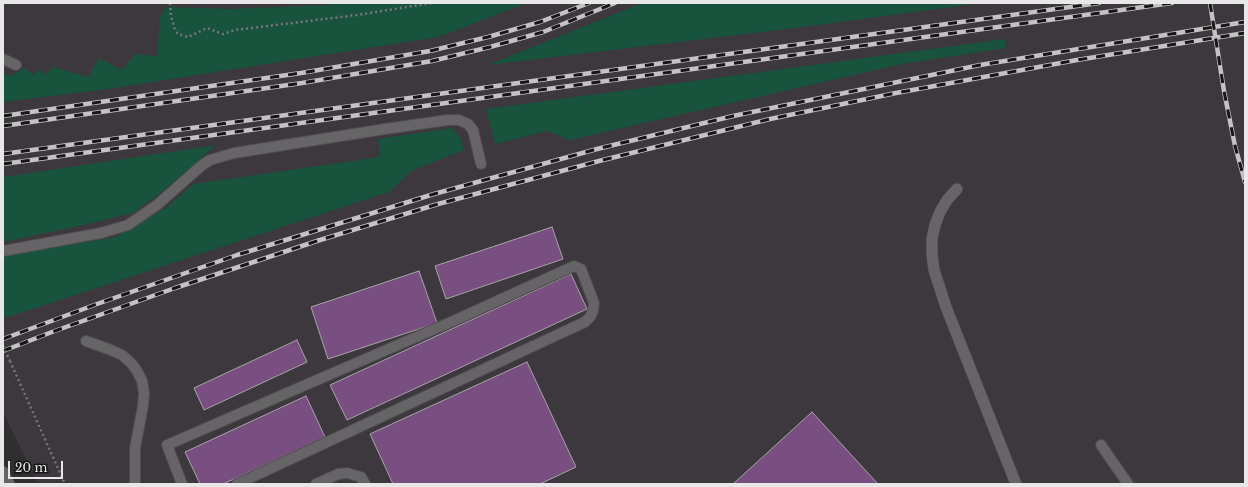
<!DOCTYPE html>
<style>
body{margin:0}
#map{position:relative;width:1248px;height:487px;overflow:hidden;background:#302e30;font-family:"Libre Baskerville",serif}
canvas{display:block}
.frame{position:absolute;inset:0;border:4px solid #e9e8e9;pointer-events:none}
.scale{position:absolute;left:8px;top:461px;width:55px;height:18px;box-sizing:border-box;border:2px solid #e9e8e9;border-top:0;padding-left:5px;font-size:12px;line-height:14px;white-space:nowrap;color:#e9e8e9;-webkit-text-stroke:3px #171617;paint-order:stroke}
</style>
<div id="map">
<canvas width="1248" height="487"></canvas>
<div class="frame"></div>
<div class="scale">20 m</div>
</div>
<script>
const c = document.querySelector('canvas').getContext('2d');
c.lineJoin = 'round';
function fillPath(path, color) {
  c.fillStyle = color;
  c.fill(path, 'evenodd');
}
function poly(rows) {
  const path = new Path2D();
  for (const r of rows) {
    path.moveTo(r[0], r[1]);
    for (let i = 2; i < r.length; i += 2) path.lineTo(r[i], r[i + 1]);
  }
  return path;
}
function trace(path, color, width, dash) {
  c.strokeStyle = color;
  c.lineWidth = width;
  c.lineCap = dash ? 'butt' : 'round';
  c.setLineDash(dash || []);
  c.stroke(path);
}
fillPath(poly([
 [3,3,1245,3,1245,484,38,484,3,412]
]), '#3d373e');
fillPath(poly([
 [340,3,527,3,438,37,108,89,3,102,3,73,10,76,25,68,34,75,39,69,45,75,53,67,88,77,99,58,122,70,135,54,157,56,160,16,166,7,229,9,328,5],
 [642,3,982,3,795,28,488,65],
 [1005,39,1006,48,902,64,570,140,547,131,495,144,486,109],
 [452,128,461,139,464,150,411,171,389,192,8,317,3,316,3,256,116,237,167,207,193,184,380,157,378,139],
 [216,145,164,190,133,213,88,224,3,242,3,177]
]), '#18533d');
const building = poly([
 [552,227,563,259,446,299,435,266,552,227],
 [419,271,437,323,328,359,311,307,419,271],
 [571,274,587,309,347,420,330,385,571,274],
 [297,340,307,362,204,410,194,388,297,340],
 [527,362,576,467,540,484,393,484,370,434,527,362],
 [306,396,325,437,223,484,200,484,185,452,306,396],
 [812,412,878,484,733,484,812,412]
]);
fillPath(building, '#794e80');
trace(building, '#a7a4a7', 1);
const service = poly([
 [3,59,16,65],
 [3,251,101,233,128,225,157,205,201,166,210,160,234,153,385,129,448,120,459,120,468,124,473,130,481,164],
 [86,341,111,350,122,355,132,364,137,371,142,381,144,393,143,406,135,448,135,484],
 [1101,445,1128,484],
 [182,484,167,445,451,322,574,266,581,269,594,303,593,311,590,317,585,322,237,484],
 [316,484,338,474,347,473,361,477,365,484]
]);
const minor = poly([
 [957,189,947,200,940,212,935,225,932,239,932,254,934,270,946,307,1016,484]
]);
const secondary = poly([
 [3,472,9,484]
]);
trace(service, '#4e4d4e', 12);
trace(minor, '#4e4d4e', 12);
trace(secondary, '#4e4d4e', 12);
trace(poly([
 [170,3,171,16,175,30,178,34,188,37,207,28,223,34,235,30,357,15,432,3],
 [10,361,65,484]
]), '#787778', 2.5, [2, 3]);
trace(service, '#666467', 10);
trace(minor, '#666467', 11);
trace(secondary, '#666467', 11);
const rail = poly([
 [1210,3,1224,91,1235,146,1245,182],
 [3,116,301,73,430,51,488,37,540,22,589,3],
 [3,126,302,83,432,61,490,47,543,32,615,3],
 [3,154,1099,3],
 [3,164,1172,3],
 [3,339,97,304,237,255,318,230,434,194,597,149,733,116,980,65,1245,22],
 [3,351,52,332,175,288,320,240,438,204,599,161,770,119,896,93,1077,60,1245,33]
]);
trace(rail, '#c4c2c4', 4.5);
trace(rail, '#171617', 3, [9]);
trace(poly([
 [3,346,10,361]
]), '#787778', 2.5, [2, 3]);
</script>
